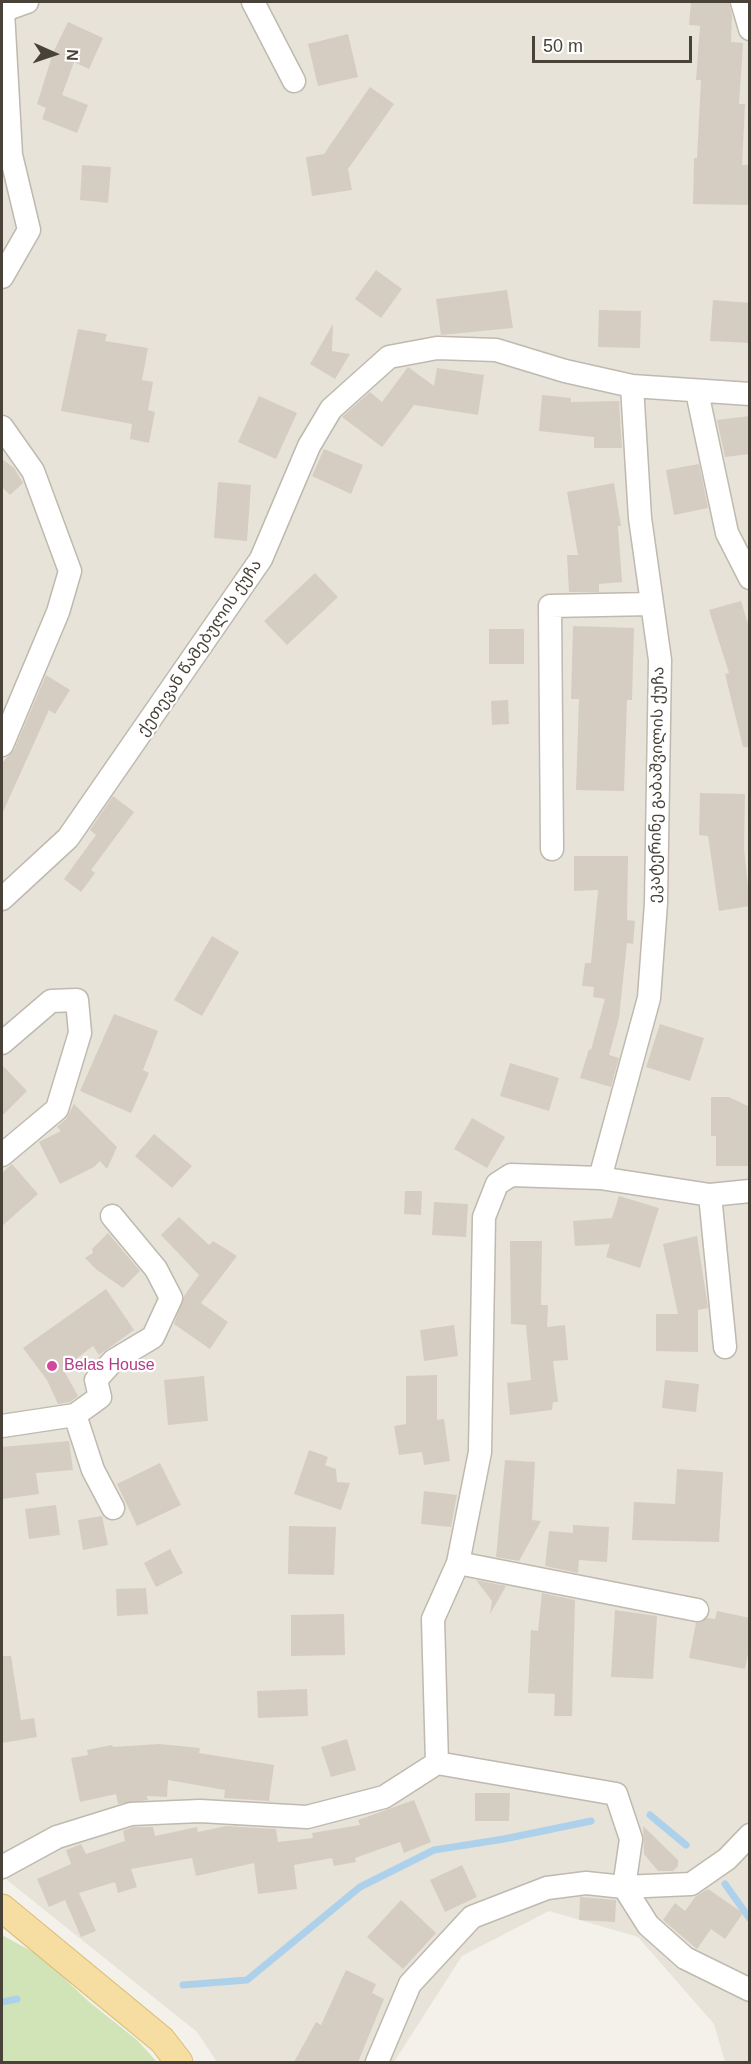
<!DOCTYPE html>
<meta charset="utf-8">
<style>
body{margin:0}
#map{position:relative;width:751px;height:2064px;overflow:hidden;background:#f4f1eb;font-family:Arial,sans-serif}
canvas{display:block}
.frame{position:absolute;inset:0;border:3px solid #484239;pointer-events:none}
.north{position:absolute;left:24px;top:24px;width:60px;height:60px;-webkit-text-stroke:4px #fff;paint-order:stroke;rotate:93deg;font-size:16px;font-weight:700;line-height:24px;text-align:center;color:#484239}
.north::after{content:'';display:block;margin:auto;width:21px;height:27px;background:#484239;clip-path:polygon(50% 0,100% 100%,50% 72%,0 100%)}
.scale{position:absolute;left:532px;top:36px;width:160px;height:27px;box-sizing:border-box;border:3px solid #484239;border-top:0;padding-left:8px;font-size:18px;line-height:21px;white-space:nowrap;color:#484239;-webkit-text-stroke:4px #fff;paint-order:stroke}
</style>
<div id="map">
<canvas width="751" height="2064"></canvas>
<div class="frame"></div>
<div class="north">N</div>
<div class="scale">50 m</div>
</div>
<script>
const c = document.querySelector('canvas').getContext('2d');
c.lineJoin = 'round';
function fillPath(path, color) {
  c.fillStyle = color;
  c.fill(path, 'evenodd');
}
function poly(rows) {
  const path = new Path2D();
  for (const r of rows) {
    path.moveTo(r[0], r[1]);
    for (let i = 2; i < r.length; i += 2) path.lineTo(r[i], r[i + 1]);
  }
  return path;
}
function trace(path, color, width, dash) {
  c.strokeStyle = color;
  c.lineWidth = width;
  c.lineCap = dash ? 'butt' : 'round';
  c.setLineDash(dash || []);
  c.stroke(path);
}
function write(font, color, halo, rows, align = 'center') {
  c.font = font + ' Arial,"Noto Sans Georgian",sans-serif';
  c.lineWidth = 4.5;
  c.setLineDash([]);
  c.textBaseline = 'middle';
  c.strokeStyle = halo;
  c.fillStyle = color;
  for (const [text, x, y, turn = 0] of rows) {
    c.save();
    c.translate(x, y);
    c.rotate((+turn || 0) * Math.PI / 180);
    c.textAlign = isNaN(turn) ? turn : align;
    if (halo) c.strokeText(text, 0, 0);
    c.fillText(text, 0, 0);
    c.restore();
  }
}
fillPath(poly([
 [2,2,749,2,749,2062,725,2062,714,2024,638,1937,549,1911,462,1956,394,2062,217,2062,197,2032,2,1876]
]), '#e7e3d9');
fillPath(poly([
 [2,1935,42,1957,88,2001,137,2040,157,2062,2,2062]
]), '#d0e4b7');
trace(poly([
 [650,1815,686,1845],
 [725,1884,750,1919],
 [183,1985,247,1980,360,1887,434,1850,504,1839,591,1821],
 [2,2002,17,1999]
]), '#add1eb', 7);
fillPath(poly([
 [691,2,729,2,732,16,731,42,743,43,739,104,745,104,742,165,750,165,750,205,693,204,694,158,697,158,701,80,696,80,700,26,689,25],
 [68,22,103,38,89,69,74,62,62,95,88,105,77,133,42,119,46,108,37,104,53,53],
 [348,34,358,77,318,86,308,44],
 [370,87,394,104,348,169,352,190,312,196,306,157,324,154],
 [82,165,111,167,108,203,80,200],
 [376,270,402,289,381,318,355,299],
 [507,290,513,328,441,335,436,299],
 [713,300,750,303,750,343,710,341],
 [599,310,641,311,640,348,598,347],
 [333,324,332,351,350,354,335,379,310,364],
 [78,329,107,334,105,341,148,348,142,380,153,382,148,410,155,412,149,443,130,439,132,424,61,411],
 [408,367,434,386,437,368,484,375,478,415,414,405,382,447,342,417,370,392,382,402],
 [542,395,571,398,571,402,619,401,622,448,594,448,594,437,539,431],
 [259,396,297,413,276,459,238,442],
 [750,416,750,454,725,457,717,420],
 [324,449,363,465,351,494,312,476],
 [2,459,14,468,23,483,10,495,2,487],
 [699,464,708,508,674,515,666,470],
 [218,482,251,485,247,541,214,538],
 [614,483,621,526,618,526,622,582,599,584,599,592,569,592,567,555,578,555,567,492],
 [315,573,338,597,287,645,264,621],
 [741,601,750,630,750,747,743,747,725,674,729,673,709,610],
 [573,626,634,628,632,700,627,700,624,791,576,790,579,699,571,699],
 [489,629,524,629,524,664,489,664],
 [46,675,70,690,55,714,49,710,2,814,2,763,14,750],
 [508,700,509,724,492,725,491,701],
 [700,793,745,794,744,848,750,906,719,911,708,836,699,835],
 [113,796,134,812,91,870,95,873,81,892,64,879,96,835,90,830],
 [574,856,628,856,627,920,635,921,633,944,627,943,619,1018,609,1055,619,1058,611,1087,580,1078,589,1049,591,1050,605,999,593,997,594,987,582,986,585,963,591,963,598,890,574,891],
 [212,936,239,952,202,1016,174,1000],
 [114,1014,158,1031,143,1070,149,1073,131,1113,80,1091],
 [660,1024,704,1038,690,1081,646,1067],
 [510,1063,559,1078,549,1111,500,1096],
 [2,1065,27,1091,2,1116],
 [711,1097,729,1097,750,1107,750,1166,716,1166,716,1136,711,1136],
 [74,1104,117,1147,107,1169,100,1161,94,1167,60,1184,39,1142,61,1131,57,1127,66,1119],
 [472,1118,505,1137,487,1168,454,1149],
 [154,1134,192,1166,172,1188,135,1156],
 [12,1164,38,1194,2,1226,2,1173],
 [405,1191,422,1191,421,1215,404,1214],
 [619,1196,659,1208,640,1268,606,1257,610,1244,575,1246,573,1221,612,1218],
 [434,1202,468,1204,466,1237,432,1235],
 [179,1217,209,1245,213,1241,237,1256,201,1303,228,1322,210,1349,174,1324,184,1296,199,1275,161,1235],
 [108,1233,140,1271,123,1288,97,1270,85,1258,93,1253,92,1249],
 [697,1236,708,1308,698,1310,698,1352,656,1351,656,1314,678,1314,663,1244],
 [510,1241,542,1241,541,1305,548,1305,547,1327,565,1325,568,1360,553,1361,558,1402,553,1402,552,1410,510,1415,507,1383,531,1380,526,1325,511,1324],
 [106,1289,134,1330,99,1355,93,1346,63,1369,78,1396,70,1402,58,1404,47,1380,23,1348],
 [454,1325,458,1356,424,1361,420,1330],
 [437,1375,437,1420,444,1419,450,1461,424,1465,422,1452,399,1455,394,1426,406,1424,406,1376],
 [204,1376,208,1421,168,1425,164,1380],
 [665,1380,699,1384,696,1412,662,1408],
 [69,1441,73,1470,36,1473,39,1494,2,1499,2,1447],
 [309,1450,328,1457,325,1465,336,1469,337,1482,350,1483,341,1510,294,1494],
 [505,1460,535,1462,532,1520,541,1521,519,1561,496,1557],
 [160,1463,181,1505,137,1526,117,1484],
 [677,1469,723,1472,719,1542,632,1540,634,1502,675,1504],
 [424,1491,457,1495,451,1527,421,1524],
 [56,1505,60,1535,29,1539,25,1509],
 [102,1516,108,1545,83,1550,78,1520],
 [573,1525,609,1527,607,1562,579,1560,578,1573,545,1566,549,1531,573,1533],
 [289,1526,336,1527,334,1575,288,1574],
 [170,1549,183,1573,156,1587,144,1563],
 [476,1580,506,1586,490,1614,492,1601],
 [146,1588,148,1614,117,1616,116,1589],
 [542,1593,575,1600,572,1716,554,1716,555,1694,528,1693,531,1630,538,1631],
 [615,1610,657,1616,653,1679,611,1677],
 [717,1611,750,1618,750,1644,745,1669,689,1658,696,1623,708,1618,715,1619],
 [344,1614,345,1655,291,1656,291,1615],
 [2,1656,11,1656,21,1720,34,1718,37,1737,2,1743],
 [307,1689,308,1716,258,1718,257,1691],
 [347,1739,356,1770,331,1777,321,1747],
 [159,1744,200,1748,199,1753,274,1765,269,1801,224,1798,225,1790,168,1780,167,1797,147,1796,148,1800,118,1804,116,1794,80,1802,71,1758,88,1755,87,1750,112,1745,113,1747],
 [475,1793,510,1793,509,1821,475,1821],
 [414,1800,431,1842,404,1853,400,1842,355,1858,356,1862,334,1866,332,1858,294,1865,297,1889,258,1894,254,1863,196,1876,192,1858,131,1869,137,1887,118,1893,115,1882,79,1893,96,1931,81,1937,65,1900,49,1907,37,1879,71,1864,66,1850,81,1844,86,1854,125,1841,123,1831,133,1827,153,1827,155,1836,197,1827,198,1832,226,1826,276,1829,278,1842,313,1838,312,1833,360,1825,358,1820],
 [643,1826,678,1860,678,1866,673,1871,658,1871,644,1854],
 [462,1865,477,1897,445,1912,430,1880],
 [708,1889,743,1913,725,1939,711,1929,697,1949,663,1920,675,1903,685,1911,696,1896],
 [580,1897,616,1900,615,1922,579,1920],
 [401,1900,436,1933,403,1969,367,1937],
 [346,1970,376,1984,372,1993,384,1999,358,2062,294,2062,316,2022,321,2025]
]), '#d5cdc1');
const minor = poly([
 [253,2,294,81],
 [742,2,750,29],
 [2,11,27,2],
 [2,277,29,230,11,155,3,11],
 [697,392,727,533,750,578],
 [2,427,33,471,70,571,58,612,2,745],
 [552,849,550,606,652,604],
 [2,899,68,838,261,559,309,446,331,409,389,357,437,348,496,350,565,371,632,386,750,394],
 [2,1043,51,1001,77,1000,80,1033,57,1109,2,1155],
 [600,1178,649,998,656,903,660,660,640,518,632,386],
 [710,1195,725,1347],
 [75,1415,93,1470,113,1508],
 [2,1426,75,1415,100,1397,96,1380,113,1361,153,1337,171,1298,156,1269,112,1216],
 [458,1563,697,1610],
 [437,1763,433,1619,458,1563,480,1452,484,1217,497,1184,511,1175,600,1178,710,1195,750,1191],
 [750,1835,727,1859,691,1884,624,1887,648,1925,685,1958,750,1990],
 [2,1867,57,1837,131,1814,200,1811,307,1817,384,1797,437,1763,616,1794,631,1839,624,1887,586,1883,547,1888,472,1917,410,1984,377,2062]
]);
const major = poly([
 [2,1908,162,2040,179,2062]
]);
trace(minor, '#bfb9ae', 25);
trace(major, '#dabc72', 29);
trace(minor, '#fff', 22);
trace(major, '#f6dea2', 27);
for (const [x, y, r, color] of [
 [52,1366,6,"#d1479c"]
]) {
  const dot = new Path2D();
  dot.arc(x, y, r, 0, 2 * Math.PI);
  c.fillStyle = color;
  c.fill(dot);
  trace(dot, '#fff', 2);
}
write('16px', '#484239', '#fff', [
 ["ქეთევან წამებულის ქუჩა",200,648,-56],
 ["ეკატერინე გაბაშვილის ქუჩა",657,785,-89]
]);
write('16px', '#b23c85', '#fff', [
 ["Belas House",64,1366]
], 'left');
</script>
